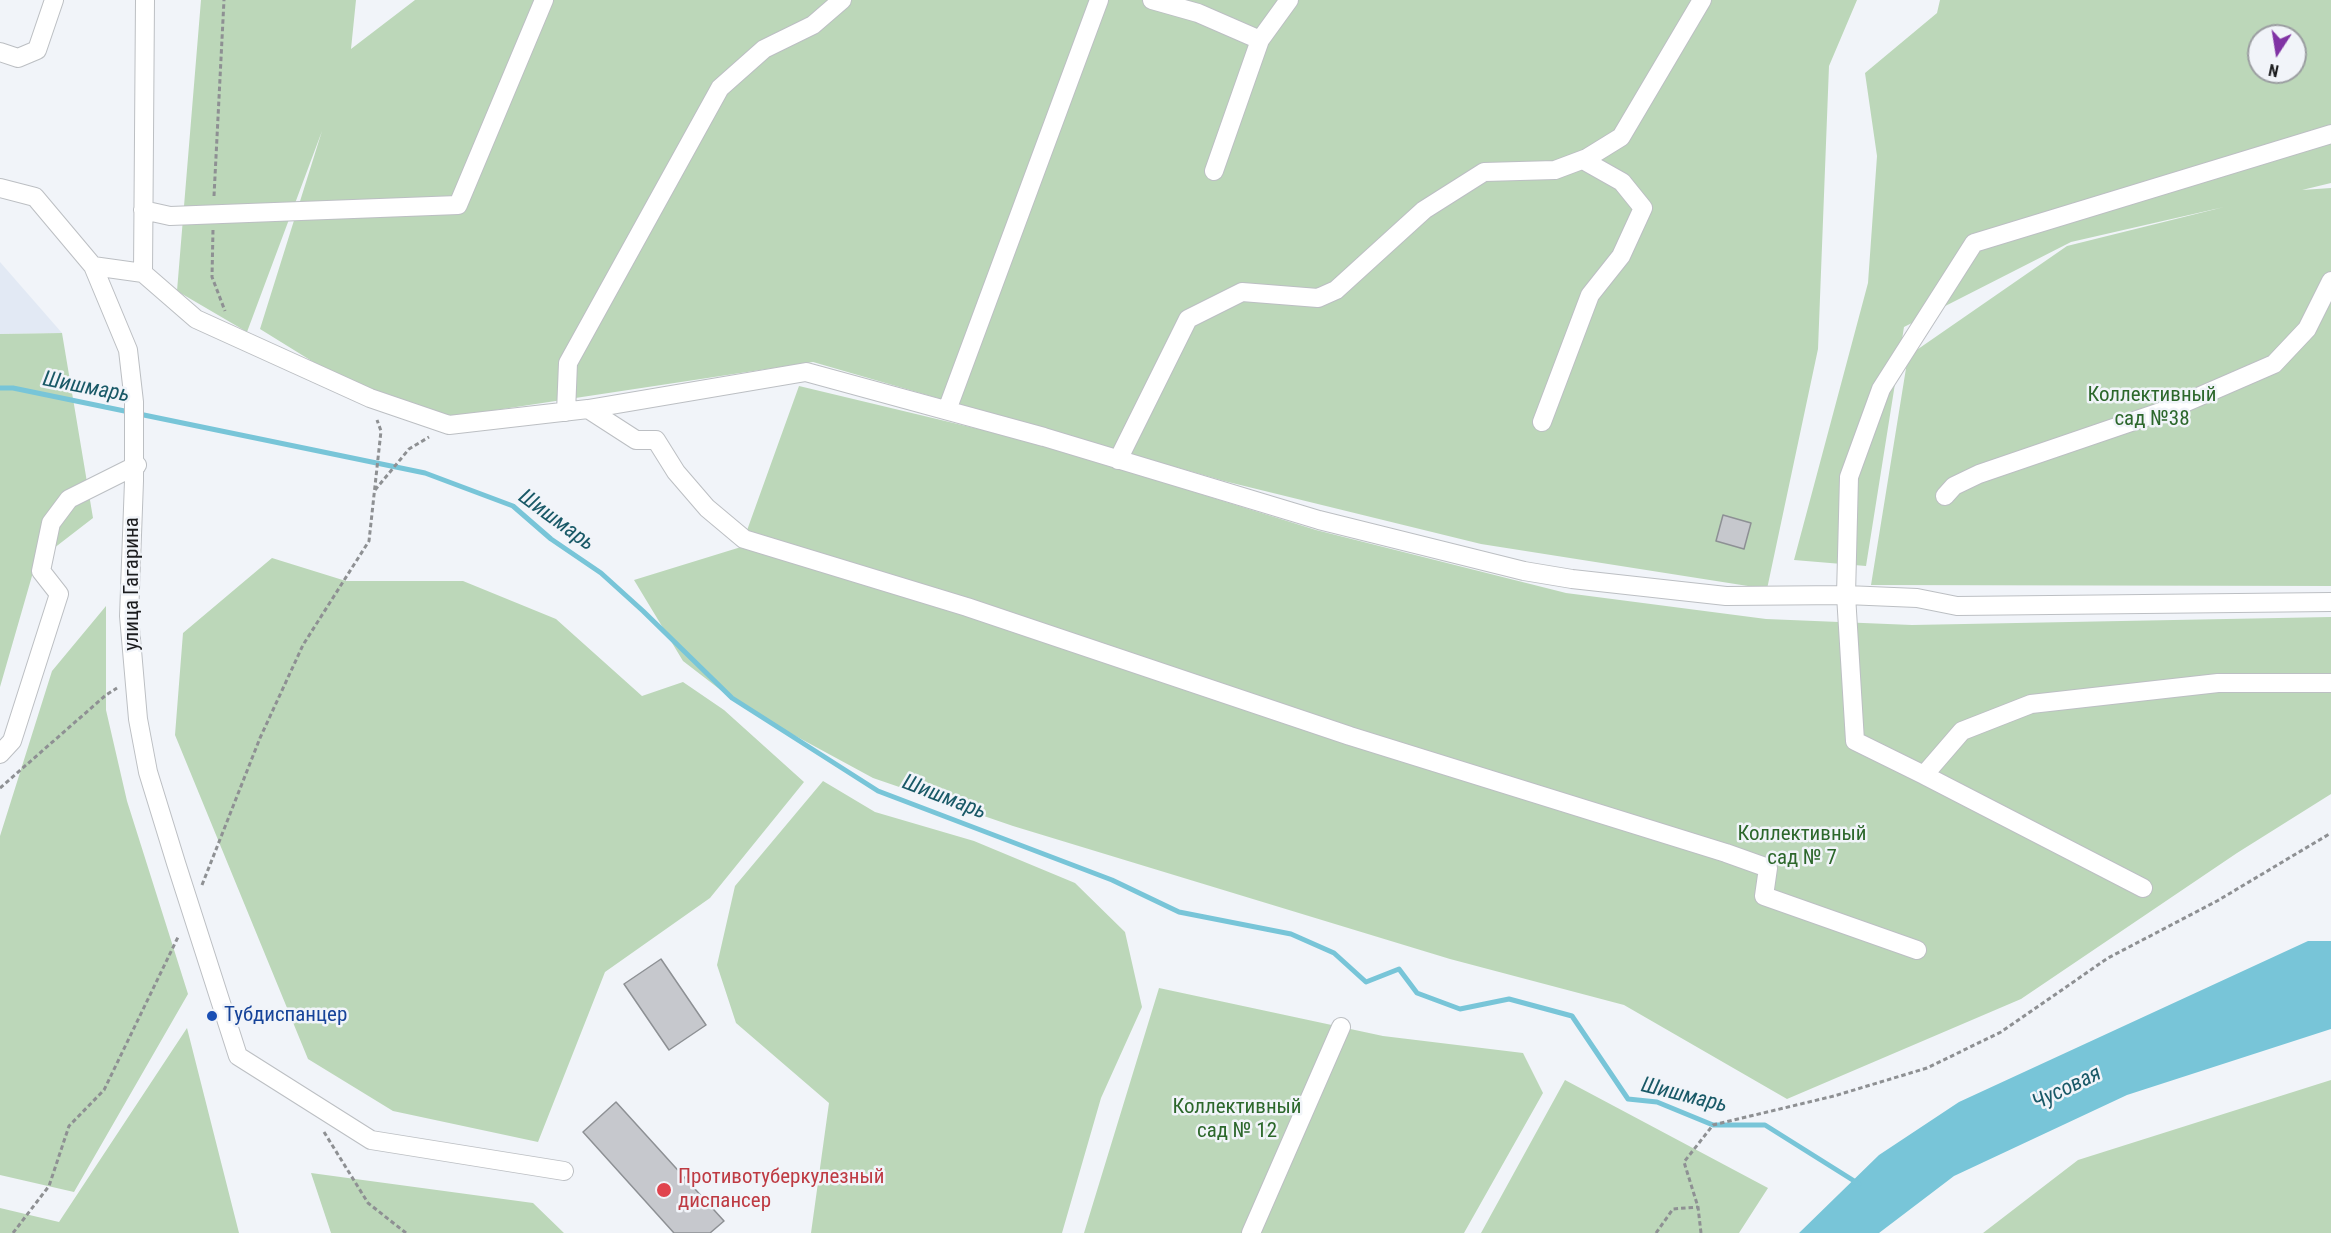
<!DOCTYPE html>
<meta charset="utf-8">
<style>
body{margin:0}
#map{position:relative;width:2331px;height:1233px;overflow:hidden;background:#f1f4f9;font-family:"Roboto Condensed",sans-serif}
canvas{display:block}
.north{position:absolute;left:2247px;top:24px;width:60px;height:60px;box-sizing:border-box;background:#f1f4f9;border:2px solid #9b9ea1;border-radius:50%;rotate:192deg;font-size:16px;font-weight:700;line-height:24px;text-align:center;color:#1b1c1e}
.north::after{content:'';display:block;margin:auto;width:21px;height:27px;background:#8033a4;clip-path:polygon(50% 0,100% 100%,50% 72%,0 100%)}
</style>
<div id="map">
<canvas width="2331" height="1233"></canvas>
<div class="north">N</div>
</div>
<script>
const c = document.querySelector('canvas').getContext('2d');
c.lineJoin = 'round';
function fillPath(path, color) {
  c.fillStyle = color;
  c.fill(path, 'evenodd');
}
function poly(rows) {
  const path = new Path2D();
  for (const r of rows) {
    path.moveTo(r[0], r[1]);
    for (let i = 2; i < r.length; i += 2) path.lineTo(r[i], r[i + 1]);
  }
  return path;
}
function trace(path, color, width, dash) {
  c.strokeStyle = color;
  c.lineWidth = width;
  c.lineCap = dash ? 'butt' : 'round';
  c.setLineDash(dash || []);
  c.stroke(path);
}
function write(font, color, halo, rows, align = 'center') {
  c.font = font + ' "Roboto Condensed",sans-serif';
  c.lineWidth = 5;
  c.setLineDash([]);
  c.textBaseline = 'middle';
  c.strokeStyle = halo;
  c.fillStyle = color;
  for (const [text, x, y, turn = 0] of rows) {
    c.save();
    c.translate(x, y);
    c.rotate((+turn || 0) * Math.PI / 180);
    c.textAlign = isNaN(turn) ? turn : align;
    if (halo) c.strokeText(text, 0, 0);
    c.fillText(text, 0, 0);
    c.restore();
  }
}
fillPath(poly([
 [0,262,62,333,0,334]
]), '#e2e9f4');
fillPath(poly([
 [201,0,356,0,351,49,415,0,1857,0,1829,66,1818,349,1767,589,1481,544,1224,481,813,362,450,417,344,381,260,329,322,131,247,332,177,291],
 [1940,0,2331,0,2331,183,2302,190,2331,188,2331,586,1871,585,1908,356,2067,246,2224,207,2071,242,1904,327,1866,566,1794,560,1868,283,1877,156,1865,73,1937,13],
 [2259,36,2295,36,2295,72,2259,72],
 [62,333,93,518,36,562,0,687,0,334],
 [799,386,1037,443,1316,530,1566,593,1766,619,1912,625,2331,617,2331,794,2237,853,2021,999,1787,1099,1624,1005,1450,959,1013,826,873,778,744,708,683,661,634,580,741,547],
 [272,558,346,581,463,581,556,619,642,696,683,682,724,710,804,782,710,898,605,972,538,1142,393,1111,308,1059,175,735,183,633],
 [106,606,106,710,127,801,188,994,74,1192,0,1175,0,836,52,671],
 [823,781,875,812,974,841,1075,883,1125,932,1142,1007,1101,1098,1062,1233,811,1233,829,1103,736,1023,717,965,735,886],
 [1159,988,1383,1036,1523,1053,1543,1093,1464,1233,1084,1233],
 [187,1028,239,1233,0,1233,0,1208,59,1222],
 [1565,1080,1768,1188,1739,1233,1481,1233],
 [2331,1080,2331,1233,1983,1233,2078,1160],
 [311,1173,533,1203,564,1233,331,1233]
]), '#bcd7b9');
fillPath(poly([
 [2308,941,2331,941,2331,1029,2127,1095,1954,1176,1879,1233,1799,1233,1879,1155,1959,1102]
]), '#78c5d8');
trace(poly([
 [0,388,13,388,425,473,513,506,551,539,601,573,643,611,732,698,878,791,1112,880,1179,912,1291,934,1334,953,1366,982,1399,969,1417,993,1460,1009,1509,999,1572,1016,1628,1099,1657,1102,1713,1125,1765,1125,1859,1184]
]), '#78c5d8', 5);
const building = poly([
 [1723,515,1751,523,1744,549,1716,541,1723,515],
 [661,959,706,1025,669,1050,624,984,661,959],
 [616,1102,724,1221,710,1233,674,1233,583,1132,616,1102]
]);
fillPath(building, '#c6c8cd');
trace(building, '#8d9094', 1.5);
const minor = poly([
 [1152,0,1198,13,1260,40],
 [0,52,18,58,37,50,54,0],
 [2331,134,1974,243,1881,389,1849,477,1846,595,1855,741,1924,775,1962,731,2031,704,2218,683,2331,683],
 [1214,171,1260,40,1289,0],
 [0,188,35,197,93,266,128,350,134,402,134,481,129,616,138,719,148,772,176,863,238,1056,371,1140,564,1171],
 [143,210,170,216,458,205,544,0],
 [93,266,143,273,145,0],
 [143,273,196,319,370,398,449,425,588,409,806,372,1044,437,1319,520,1524,571,1572,579,1726,596,1846,595,1917,598,1957,606,2331,602],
 [588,409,636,440,656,440,676,472,707,508,744,539,967,607,1350,736,1726,853,1768,868,1764,896,1917,950],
 [947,410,1099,0],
 [566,412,568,363,720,88,764,49,813,25,842,0],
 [1542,422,1590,295,1621,256,1643,208,1622,182,1583,160],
 [1118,460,1188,319,1242,292,1318,298,1336,290,1424,210,1484,172,1555,170,1587,158,1621,137,1702,0],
 [1945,496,1954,486,1979,474,2175,407,2274,364,2307,329,2331,281],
 [0,754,12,741,59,594,41,571,51,523,69,499,137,465],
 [1924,775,2143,888],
 [1251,1233,1341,1027]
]);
trace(minor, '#bcbfc3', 20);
trace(poly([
 [214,196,224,0],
 [213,230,212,277,225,311],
 [375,490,409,449,429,437],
 [0,788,106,695,117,688],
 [202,885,260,738,303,645,369,541,381,431,377,420],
 [324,1132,368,1203,406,1233],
 [13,1233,49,1186,69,1126,104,1090,179,935],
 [1656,1233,1673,1209,1698,1207],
 [1701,1233,1698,1207,1684,1162,1713,1125,1834,1096,1927,1068,2001,1032,2108,958,2217,901,2331,833]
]), '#8e9093', 3, [4.5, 3]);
trace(minor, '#fff', 18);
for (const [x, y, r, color] of [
 [212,1016,6,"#1a4fb4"],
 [664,1190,8,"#e0444e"]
]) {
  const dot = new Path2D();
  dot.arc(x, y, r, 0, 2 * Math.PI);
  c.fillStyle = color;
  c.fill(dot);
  trace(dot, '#f1f4f9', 2);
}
write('21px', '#2c672b', '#f1f4f9', [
 ["Коллективный",2152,396],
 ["сад №38",2152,420],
 ["Коллективный",1802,835],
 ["сад № 7",1802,859],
 ["Коллективный",1237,1108],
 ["сад № 12",1237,1132]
]);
write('21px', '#1b1c1e', '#f1f4f9', [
 ["улица Гагарина",133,584,-90]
]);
write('21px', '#164399', '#f1f4f9', [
 ["Тубдиспанцер",224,1016]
], 'left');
write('21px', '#be3a42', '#f1f4f9', [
 ["Противотуберкулезный",678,1178],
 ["диспансер",678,1202]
], 'left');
write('italic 22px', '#195967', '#f1f4f9', [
 ["Шишмарь",86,388,11],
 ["Шишмарь",556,521,36],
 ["Шишмарь",944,798,21],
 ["Чусовая",2067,1089,-26],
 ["Шишмарь",1684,1096,14]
]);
</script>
